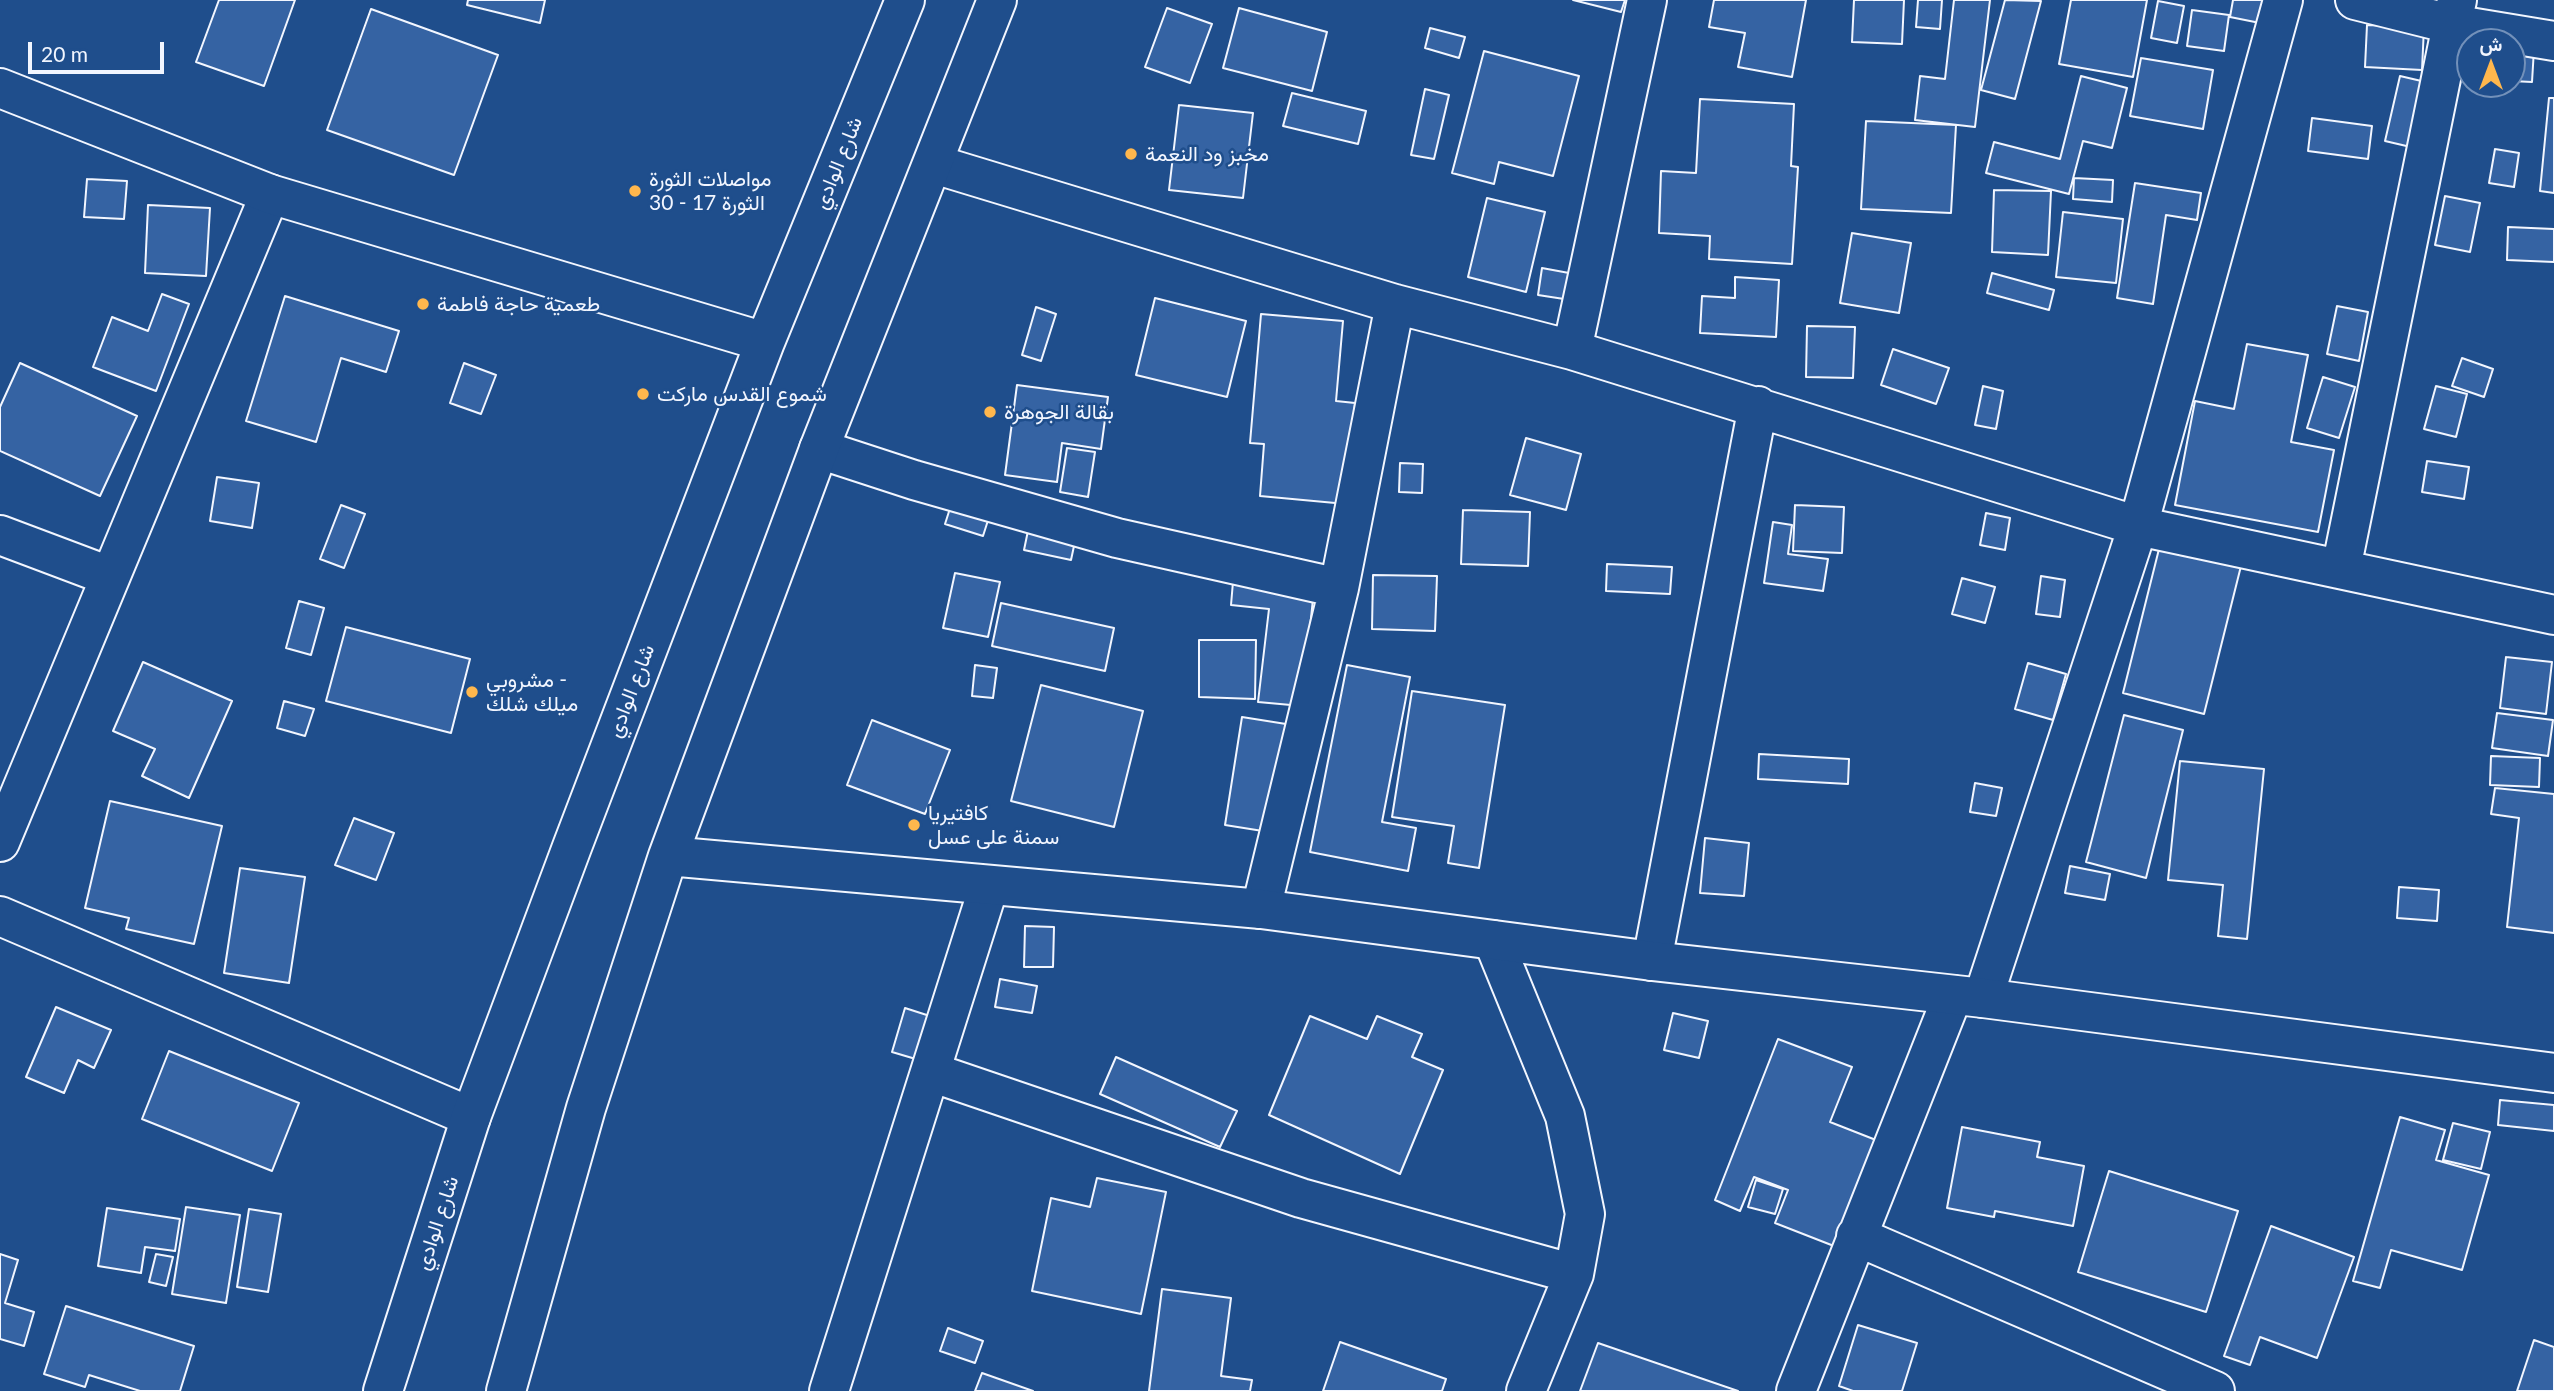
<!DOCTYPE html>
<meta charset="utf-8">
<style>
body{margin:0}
#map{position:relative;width:2554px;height:1391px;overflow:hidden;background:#1f4e8c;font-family:Lato,Vazirmatn,sans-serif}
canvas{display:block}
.north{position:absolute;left:2456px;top:28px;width:70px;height:70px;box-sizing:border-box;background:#1f4e8c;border:2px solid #7391ba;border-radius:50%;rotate:0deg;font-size:19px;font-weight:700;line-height:28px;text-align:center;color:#f2f6ff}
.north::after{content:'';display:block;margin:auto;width:24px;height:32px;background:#ffb74d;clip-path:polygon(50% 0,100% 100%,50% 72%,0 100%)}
.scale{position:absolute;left:28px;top:42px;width:136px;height:32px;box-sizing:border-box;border:4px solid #f2f6ff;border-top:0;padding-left:9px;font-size:21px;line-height:24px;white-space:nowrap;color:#f2f6ff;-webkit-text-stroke:5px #1f4e8c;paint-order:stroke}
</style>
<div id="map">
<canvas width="2554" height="1391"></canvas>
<div class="north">ش</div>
<div class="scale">20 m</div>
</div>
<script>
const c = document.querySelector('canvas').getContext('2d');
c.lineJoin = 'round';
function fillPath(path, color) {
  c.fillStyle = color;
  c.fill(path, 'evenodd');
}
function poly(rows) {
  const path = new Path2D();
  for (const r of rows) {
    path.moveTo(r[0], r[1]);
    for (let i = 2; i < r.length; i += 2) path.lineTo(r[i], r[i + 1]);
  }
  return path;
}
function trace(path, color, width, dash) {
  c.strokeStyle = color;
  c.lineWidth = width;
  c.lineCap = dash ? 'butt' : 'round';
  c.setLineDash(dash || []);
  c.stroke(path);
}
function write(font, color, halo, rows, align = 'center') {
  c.font = font + ' Lato,Vazirmatn,sans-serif';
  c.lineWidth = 5;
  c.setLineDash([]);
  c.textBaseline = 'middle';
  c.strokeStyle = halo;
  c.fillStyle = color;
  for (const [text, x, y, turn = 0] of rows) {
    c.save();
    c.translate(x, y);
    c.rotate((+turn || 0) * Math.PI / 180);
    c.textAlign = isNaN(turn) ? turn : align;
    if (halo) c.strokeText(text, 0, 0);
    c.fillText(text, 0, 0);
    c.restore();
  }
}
const building = poly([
 [219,0,295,0,264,86,196,62,219,0],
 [468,0,545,0,540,23,467,5,468,0],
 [1573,0,1625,0,1621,12,1573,0],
 [1714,0,1806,0,1792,77,1738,67,1745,33,1709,27,1714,0],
 [1854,0,1904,0,1902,44,1852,42,1854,0],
 [1918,0,1942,0,1940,29,1916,27,1918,0],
 [1954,0,1990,0,1975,127,1915,120,1920,76,1945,79,1954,0],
 [2005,0,2041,1,2015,99,1981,90,2005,0],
 [2071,0,2147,0,2133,77,2059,64,2071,0],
 [2233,0,2265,0,2260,23,2230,17,2233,0],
 [2158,1,2184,6,2177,43,2151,38,2158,1],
 [1167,8,1212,24,1190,83,1145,67,1167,8],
 [1239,8,1327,32,1312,91,1223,68,1239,8],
 [371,9,498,55,454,175,327,130,371,9],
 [2192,10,2229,15,2224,51,2187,46,2192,10],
 [2367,25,2424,27,2422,70,2365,67,2367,25],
 [1430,28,1465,37,1459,58,1425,48,1430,28],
 [2512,48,2534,49,2532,82,2512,81,2512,48],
 [1484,51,1579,76,1553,176,1499,162,1494,184,1452,173,1484,51],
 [2141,58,2213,70,2203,129,2130,116,2141,58],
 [2081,76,2127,88,2112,148,2083,141,2069,194,1986,173,1994,142,2060,159,2081,76],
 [2400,76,2430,83,2415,148,2385,141,2400,76],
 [1425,89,1449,95,1434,159,1411,155,1425,89],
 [1292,93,1366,111,1358,144,1283,126,1292,93],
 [2549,98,2554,98,2554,193,2540,191,2549,98],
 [1700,99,1794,104,1791,166,1798,167,1792,264,1709,259,1710,236,1659,233,1661,171,1696,173,1700,99],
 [1179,105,1253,113,1243,198,1169,190,1179,105],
 [2312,118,2372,126,2368,159,2308,151,2312,118],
 [1866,121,1956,125,1951,213,1861,209,1866,121],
 [2495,149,2519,153,2514,187,2489,183,2495,149],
 [2074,178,2113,180,2112,202,2073,199,2074,178],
 [87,179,127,181,124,219,84,217,87,179],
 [2135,183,2201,193,2197,220,2166,215,2153,304,2117,298,2135,183],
 [1994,190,2051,191,2048,255,1992,252,1994,190],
 [2445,196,2480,203,2470,252,2435,245,2445,196],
 [1487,198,1545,212,1526,292,1468,277,1487,198],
 [148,205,210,208,206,276,145,273,148,205],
 [2063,212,2123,219,2116,283,2056,277,2063,212],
 [2508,227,2554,229,2554,262,2507,260,2508,227],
 [1852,233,1911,243,1899,313,1840,303,1852,233],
 [1542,268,1569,273,1564,299,1538,295,1542,268],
 [1992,273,2054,290,2049,310,1987,293,1992,273],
 [1735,277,1779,280,1776,337,1700,333,1702,296,1735,298,1735,277],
 [162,294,189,304,156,391,93,367,112,317,148,331,162,294],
 [285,296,399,331,386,372,341,358,316,442,246,421,285,296],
 [1155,298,1246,321,1227,397,1136,375,1155,298],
 [2337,306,2368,312,2359,361,2327,354,2337,306],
 [1036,307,1056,314,1041,361,1022,355,1036,307],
 [1261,314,1343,321,1336,401,1355,403,1346,504,1260,496,1264,444,1250,443,1261,314],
 [1807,326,1855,327,1853,378,1806,377,1807,326],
 [2247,344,2308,355,2291,442,2334,450,2318,532,2175,505,2195,401,2234,409,2247,344],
 [1893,349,1949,368,1936,404,1881,385,1893,349],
 [2462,358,2493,369,2484,397,2452,386,2462,358],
 [20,363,137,416,100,496,0,451,0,407,20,363],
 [464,363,496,375,481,414,450,403,464,363],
 [2323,377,2355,387,2339,438,2307,428,2323,377],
 [1017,385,1108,397,1101,449,1062,443,1057,482,1005,475,1017,385],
 [1983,386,2003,391,1996,429,1975,425,1983,386],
 [2436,386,2467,394,2456,437,2424,429,2436,386],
 [1526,438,1581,454,1566,510,1510,495,1526,438],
 [1067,448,1095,452,1088,497,1060,492,1067,448],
 [2427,461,2469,467,2464,499,2422,492,2427,461],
 [1400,463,1423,464,1422,493,1399,492,1400,463],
 [217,477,259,483,252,528,210,521,217,477],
 [953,499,991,511,983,536,945,524,953,499],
 [341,505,365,514,344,568,320,559,341,505],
 [1795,505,1844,507,1842,553,1793,551,1795,505],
 [1463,510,1530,512,1528,566,1461,564,1463,510],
 [1986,513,2010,518,2005,550,1980,545,1986,513],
 [1030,521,1077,532,1071,560,1024,550,1030,521],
 [1773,522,1792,525,1788,554,1828,559,1823,591,1764,583,1773,522],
 [2160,545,2241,566,2204,714,2123,693,2160,545],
 [1607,564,1672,567,1670,594,1606,591,1607,564],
 [1234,570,1315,579,1302,706,1258,702,1269,609,1231,605,1234,570],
 [955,573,1000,582,988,637,943,628,955,573],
 [1373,575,1437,576,1435,631,1372,629,1373,575],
 [2041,576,2065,580,2060,617,2036,614,2041,576],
 [1962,578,1995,587,1985,623,1952,614,1962,578],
 [299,601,324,608,311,655,286,648,299,601],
 [1001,603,1114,628,1105,671,992,646,1001,603],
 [346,627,470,659,451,733,326,701,346,627],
 [1199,640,1256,640,1255,699,1199,697,1199,640],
 [2506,657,2552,662,2546,714,2500,708,2506,657],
 [143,662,232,701,189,798,142,776,155,749,113,731,143,662],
 [2028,663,2066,674,2053,720,2015,709,2028,663],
 [975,665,997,668,993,698,972,696,975,665],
 [1347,665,1410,677,1382,822,1416,828,1408,871,1310,852,1347,665],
 [1041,685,1143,711,1114,827,1011,801,1041,685],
 [1412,691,1505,705,1479,868,1448,863,1454,826,1392,817,1412,691],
 [284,701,314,709,305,736,277,728,284,701],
 [2497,713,2553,720,2548,756,2492,748,2497,713],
 [2124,715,2183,730,2146,878,2086,862,2124,715],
 [1242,717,1286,724,1269,832,1225,825,1242,717],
 [872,720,950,750,925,814,847,785,872,720],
 [1759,754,1849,759,1848,784,1758,779,1759,754],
 [2491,756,2540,758,2539,787,2490,785,2491,756],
 [2180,761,2264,769,2247,939,2218,936,2223,885,2168,880,2180,761],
 [1975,783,2002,788,1996,816,1970,812,1975,783],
 [2495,788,2554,794,2554,933,2507,927,2519,818,2491,814,2495,788],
 [110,801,222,826,194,944,126,929,129,918,85,908,110,801],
 [354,818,394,833,376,880,335,865,354,818],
 [1705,838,1749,843,1744,896,1700,893,1705,838],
 [2070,866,2110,874,2105,900,2065,893,2070,866],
 [240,868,305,877,289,983,224,973,240,868],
 [2399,887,2439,890,2437,921,2397,918,2399,887],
 [1025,926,1054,927,1053,967,1024,967,1025,926],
 [1000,979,1037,986,1032,1013,995,1007,1000,979],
 [56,1007,111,1030,94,1068,78,1060,64,1093,26,1077,56,1007],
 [905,1008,933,1017,919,1060,892,1052,905,1008],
 [1673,1013,1708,1021,1699,1058,1664,1050,1673,1013],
 [1310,1016,1367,1039,1377,1016,1422,1034,1412,1057,1443,1070,1400,1174,1269,1115,1310,1016],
 [1778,1039,1852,1067,1830,1122,1881,1142,1839,1248,1775,1223,1788,1190,1754,1177,1740,1211,1715,1200,1778,1039],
 [169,1051,299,1103,272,1171,142,1119,169,1051],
 [1116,1057,1237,1111,1220,1147,1100,1094,1116,1057],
 [2500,1100,2554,1105,2554,1131,2498,1125,2500,1100],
 [2400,1117,2445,1130,2436,1160,2489,1175,2462,1270,2391,1250,2380,1288,2353,1281,2400,1117],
 [2453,1123,2490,1132,2481,1169,2443,1160,2453,1123],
 [1962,1127,2040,1142,2037,1157,2084,1166,2073,1226,1995,1211,1994,1217,1947,1208,1962,1127],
 [2109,1171,2238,1211,2206,1312,2078,1272,2109,1171],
 [1097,1178,1166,1192,1141,1314,1032,1291,1051,1198,1090,1207,1097,1178],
 [1756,1180,1783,1189,1775,1214,1748,1207,1756,1180],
 [186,1207,240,1215,226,1303,172,1294,186,1207],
 [107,1208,180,1219,175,1251,145,1247,141,1273,98,1266,107,1208],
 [249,1209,281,1214,268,1292,237,1287,249,1209],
 [2271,1226,2354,1257,2317,1358,2260,1337,2250,1365,2224,1356,2271,1226],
 [0,1254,18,1260,5,1303,34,1312,24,1346,0,1339,0,1254],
 [156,1254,173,1257,166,1286,149,1282,156,1254],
 [1162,1289,1231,1298,1221,1376,1252,1380,1250,1391,1149,1391,1162,1289],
 [66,1306,194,1346,180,1391,140,1391,89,1375,85,1387,44,1374,66,1306],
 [1858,1325,1917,1343,1902,1391,1853,1391,1839,1386,1858,1325],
 [948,1328,983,1341,975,1363,940,1351,948,1328],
 [2534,1340,2554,1347,2554,1391,2517,1391,2534,1340],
 [1340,1342,1446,1379,1442,1391,1323,1391,1340,1342],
 [1598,1343,1738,1391,1580,1391,1598,1343],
 [982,1373,1033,1391,975,1391,982,1373]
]);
fillPath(building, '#3563a3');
trace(building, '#f2f6ff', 2);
const street = poly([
 [2355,0,2451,24,2554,41],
 [934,164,1395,304,1572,350,2138,526,2554,615],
 [1572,350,1647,0],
 [819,449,914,480,1117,538,1339,588],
 [0,535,109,576],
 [2341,569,2457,0],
 [0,842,270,194],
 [1261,909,1339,588,1395,304],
 [0,916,471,1117],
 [1493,940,1565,1116,1585,1214,1574,1274,1526,1391],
 [1652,961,1758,406],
 [1983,998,2138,526,2283,0],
 [931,1072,1301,1198,1574,1274],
 [1856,1236,2215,1391],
 [829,1391,989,886],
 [1796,1391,1953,995]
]);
const secondary = poly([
 [0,88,270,194,765,342],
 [668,856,1261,909,1652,961,1983,998,2554,1073],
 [383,1391,471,1117,572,847,765,342,905,0],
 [506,1391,586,1108,668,856,819,449,997,0]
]);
trace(street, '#f2f6ff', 42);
trace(secondary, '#f2f6ff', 42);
trace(street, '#1f4e8c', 38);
trace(secondary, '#1f4e8c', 38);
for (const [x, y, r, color] of [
 [1131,154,7,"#ffb74d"],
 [635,191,7,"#ffb74d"],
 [423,304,7,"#ffb74d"],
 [643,394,7,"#ffb74d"],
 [990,412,7,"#ffb74d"],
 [472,692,7,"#ffb74d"],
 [914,825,7,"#ffb74d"]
]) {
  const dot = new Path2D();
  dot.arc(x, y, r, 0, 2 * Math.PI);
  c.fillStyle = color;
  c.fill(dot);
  trace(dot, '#1f4e8c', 2.5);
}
write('21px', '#f2f6ff', '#1f4e8c', [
 ["مخبز ود النعمة",1145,154],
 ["مواصلات الثورة",649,179],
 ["30 - الثورة 17",649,203],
 ["طعمية حاجة فاطمة",437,304],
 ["شموع القدس ماركت",657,394],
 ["بقالة الجوهرة",1004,412],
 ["مشروبي -",486,680],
 ["ميلك شلك",486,704],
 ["كافتيريا",928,813],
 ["سمنة على عسل",928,837]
], 'left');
write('21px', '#f2f6ff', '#1f4e8c', [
 ["شارع الوادي",838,163,-68],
 ["شارع الوادي",631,691,-69],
 ["شارع الوادي",437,1223,-72]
]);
</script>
